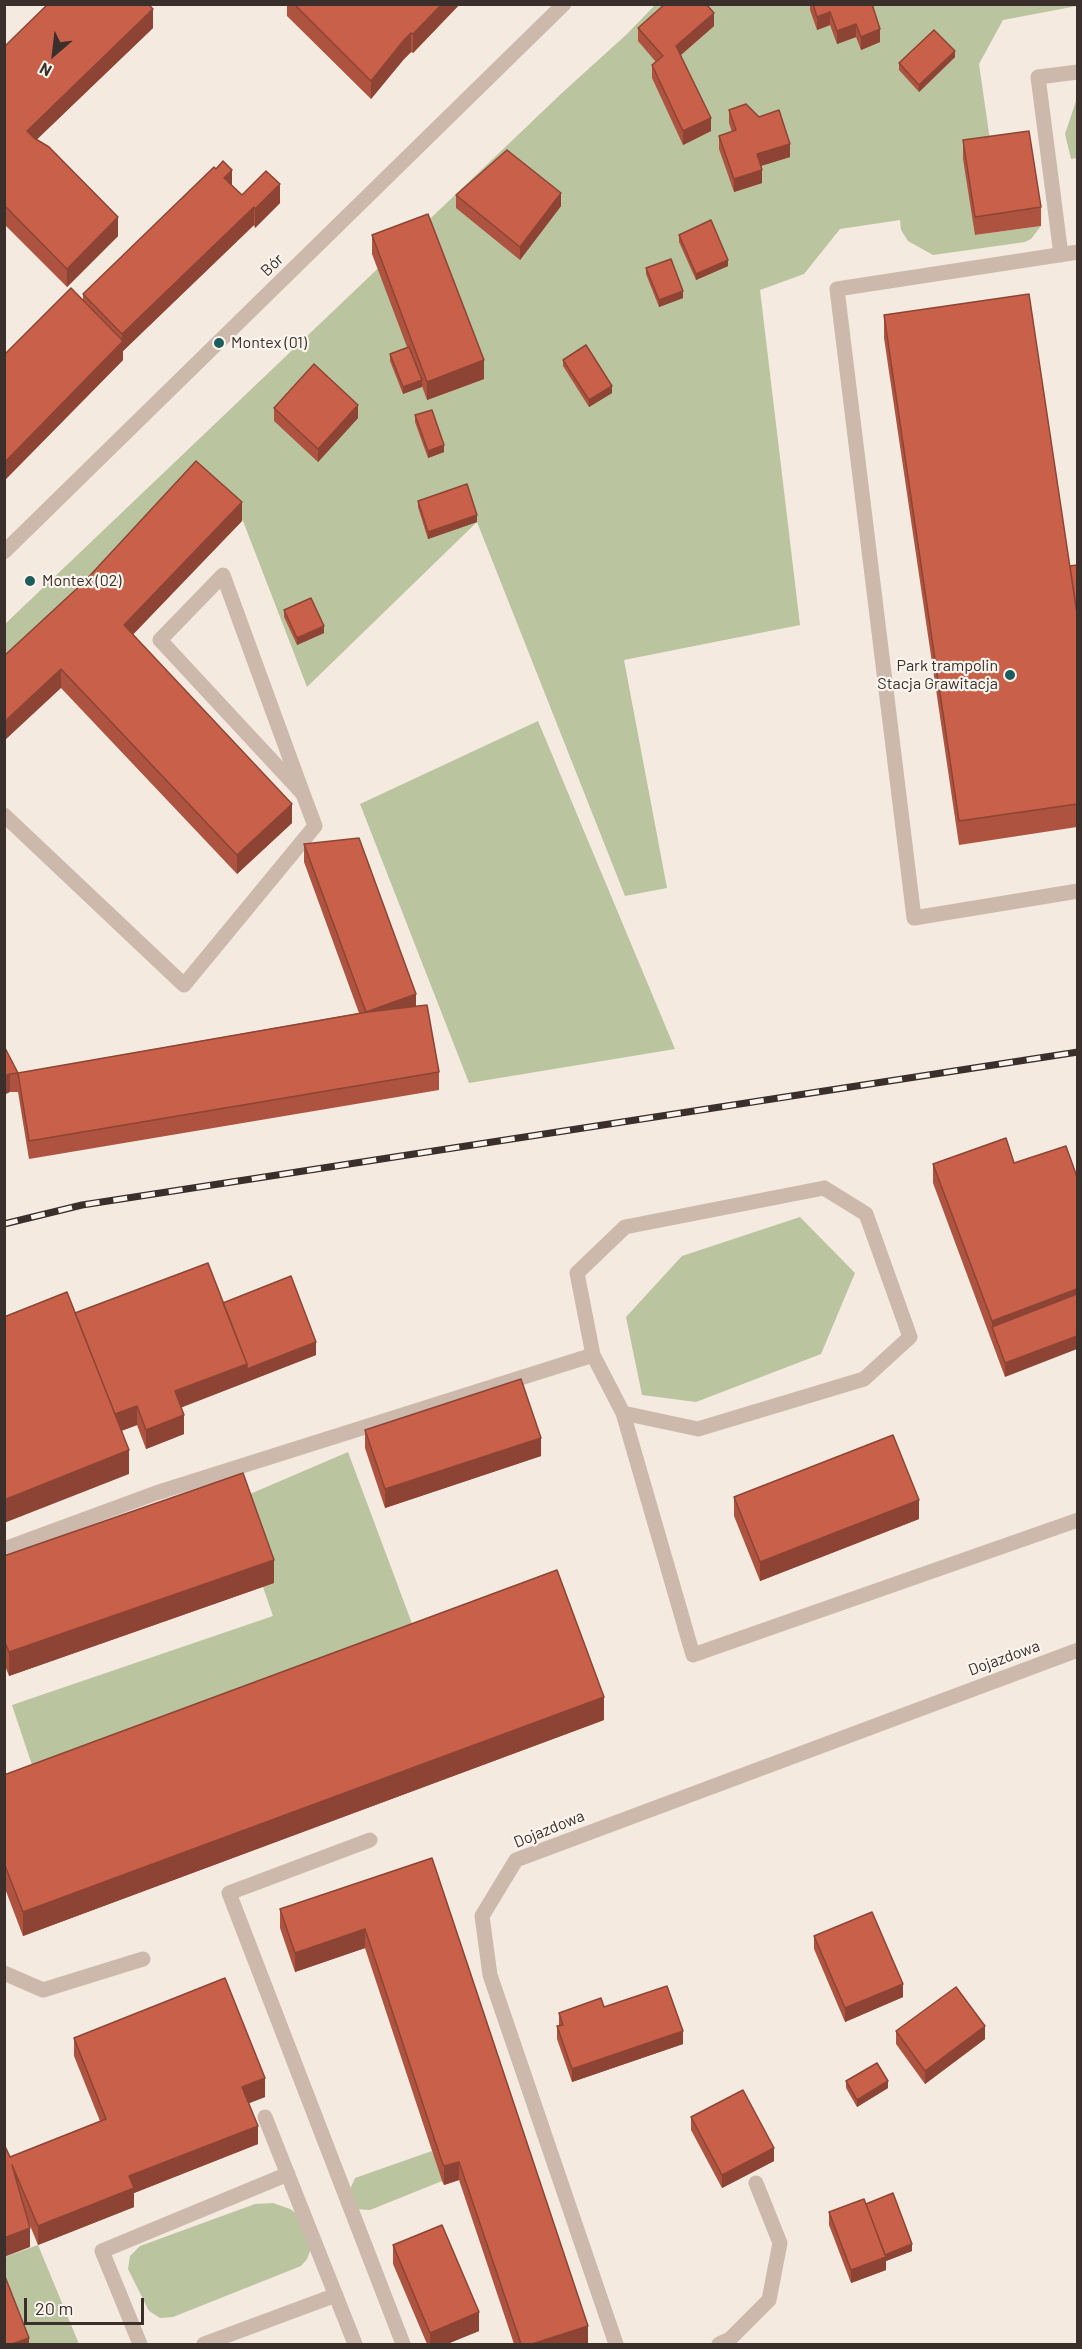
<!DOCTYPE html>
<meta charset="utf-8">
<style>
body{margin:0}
#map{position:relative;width:1082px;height:2349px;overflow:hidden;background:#f4eae0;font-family:Barlow,sans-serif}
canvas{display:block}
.frame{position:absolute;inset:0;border:6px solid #3b2f2b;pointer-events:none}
.north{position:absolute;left:24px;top:24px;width:60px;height:60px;-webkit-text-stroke:4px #fbf4ed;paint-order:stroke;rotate:208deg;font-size:16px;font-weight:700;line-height:24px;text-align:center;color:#3b2f2b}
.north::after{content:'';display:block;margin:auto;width:21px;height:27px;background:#3b2f2b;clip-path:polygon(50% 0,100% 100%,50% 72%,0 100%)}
.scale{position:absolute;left:24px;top:2298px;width:120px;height:27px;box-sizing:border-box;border:3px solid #3b2f2b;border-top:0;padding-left:8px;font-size:18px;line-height:21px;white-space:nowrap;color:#3b2f2b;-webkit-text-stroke:4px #fbf4ed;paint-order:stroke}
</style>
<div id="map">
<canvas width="1082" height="2349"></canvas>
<div class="frame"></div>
<div class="north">N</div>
<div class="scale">20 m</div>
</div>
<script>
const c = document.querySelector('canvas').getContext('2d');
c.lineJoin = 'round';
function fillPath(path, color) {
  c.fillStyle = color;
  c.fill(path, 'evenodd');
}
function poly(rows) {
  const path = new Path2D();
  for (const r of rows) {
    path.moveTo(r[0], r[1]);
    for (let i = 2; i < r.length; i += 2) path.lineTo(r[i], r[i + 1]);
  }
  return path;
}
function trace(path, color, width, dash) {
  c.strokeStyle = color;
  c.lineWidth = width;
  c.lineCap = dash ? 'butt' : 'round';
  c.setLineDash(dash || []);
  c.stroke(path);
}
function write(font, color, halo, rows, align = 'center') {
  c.font = font + ' Barlow,sans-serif';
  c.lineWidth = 4.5;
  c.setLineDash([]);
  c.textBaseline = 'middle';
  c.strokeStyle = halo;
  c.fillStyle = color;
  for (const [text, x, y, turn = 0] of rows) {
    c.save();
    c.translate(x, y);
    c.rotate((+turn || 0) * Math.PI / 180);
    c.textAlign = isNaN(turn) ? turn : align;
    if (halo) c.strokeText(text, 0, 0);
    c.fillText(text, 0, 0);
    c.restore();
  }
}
fillPath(poly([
 [655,5,1077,5,1077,6,1003,20,979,64,992,154,975,235,1041,226,1031,239,1025,242,933,255,908,241,901,230,900,220,840,229,804,274,760,290,800,625,624,660,667,888,625,896,477,522,307,687,243,521,196,480,5,675,5,624,563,92,627,34],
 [1077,98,1077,158,1071,159,1065,134],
 [538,721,675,1049,469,1083,360,804],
 [800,1217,855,1273,821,1354,696,1402,642,1395,626,1317,682,1256],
 [348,1452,420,1645,39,1786,12,1705,273,1616,263,1587,274,1583,243,1497],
 [432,2151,442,2181,370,2210,354,2209,348,2194,355,2178],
 [273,2203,290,2209,303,2218,312,2246,307,2259,301,2266,173,2317,160,2318,149,2311,128,2269,130,2256,140,2246,255,2204],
 [38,2245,79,2344,25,2344,5,2293,5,2257]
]), '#bac49f');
trace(poly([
 [1078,252,837,289,914,918,1078,891],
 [1061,255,1038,77,1078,72],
 [4,552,564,4],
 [4,815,184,985,315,826,303,794,223,575,160,640,303,794],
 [824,1188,866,1214,910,1337,864,1379,698,1429,623,1413,593,1355,577,1273,625,1227,824,1188],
 [623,1413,693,1655,1078,1520],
 [4,1549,156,1493,593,1355],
 [370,1840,229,1893,403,2344],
 [4,1973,43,1990,143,1959],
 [265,2117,355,2344],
 [140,2344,102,2251,288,2174],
 [204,2344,336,2295],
 [616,2344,490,1975,482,1916,516,1860,1078,1650],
 [719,2344,730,2339,769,2300,780,2243,756,2183]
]), '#cdb9ab', 15);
const rail = poly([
 [4,1224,82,1205,1078,1052]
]);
trace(rail, '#3b2f2b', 7);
trace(rail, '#fbf4ed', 4.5, [14]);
fillPath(poly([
 [287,4,460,4,413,53,411,52,404,59,371,99,287,16],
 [810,4,872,4,880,42,861,50,856,37,837,44,830,25,817,30,810,10],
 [714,26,681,55,711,131,683,145,652,78,652,65,656,62,638,41,638,28],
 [153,28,36,140,118,236,67,287,4,224,4,47],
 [955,57,919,92,899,70,899,63],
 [729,110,790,157,761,166,762,183,734,192,719,149,719,136,732,132,729,123],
 [963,140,1041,207,1041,226,975,235,963,159],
 [232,185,242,195,280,203,255,228,254,225,123,351,123,360,4,481,4,355,83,301,83,294],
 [456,195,561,206,520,260,456,208],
 [372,235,484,379,427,400,422,386,403,394,390,361,390,354,407,347,372,254],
 [679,235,728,266,696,280,679,242],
 [646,268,683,298,659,307,646,274],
 [884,315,1070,566,1077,565,1077,827,959,845,884,338],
 [563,360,612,393,589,407,563,366],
 [274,408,358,418,318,462,274,421],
 [415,415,444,452,428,458,415,422],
 [418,501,477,522,428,539,418,507],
 [242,521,133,634,292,823,237,874,61,688,4,656],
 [284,610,324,633,297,645,284,617],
 [304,844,439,1072,439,1090,29,1159,18,1092,18,1073,359,1013,304,862],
 [4,1046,18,1073,18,1092,10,1092],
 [1006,1138,1005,1377,933,1183,933,1164],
 [223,1303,316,1355,181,1407,184,1434,146,1449,137,1425,121,1431,129,1474,75,1313],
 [365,1430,541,1456,385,1508,365,1448],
 [734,1497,919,1519,760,1581,734,1516],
 [4,1556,274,1583,9,1676,4,1663],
 [604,1720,23,1936,4,1886,4,1775],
 [432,1858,588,2344,514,2344,459,2180,444,2185,442,2181,365,1948,295,1972,280,1928,280,1909],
 [814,1936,903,1997,845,2022,814,1949],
 [604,2007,683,2044,572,2082,557,2039,557,2026,559,2026,559,2013],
 [896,2031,985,2039,925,2084,896,2044],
 [74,2038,265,2097,249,2103,258,2144,134,2193,134,2207,38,2245,29,2223,30,2247,10,2157,100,2121,74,2056],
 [846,2081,888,2088,857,2107,846,2088],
 [691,2117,774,2161,722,2188,691,2130],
 [866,2204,912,2251,886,2261,886,2270,851,2283,829,2225,829,2212],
 [393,2245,479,2331,447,2344,427,2344,393,2264]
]), '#ad5340');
fillPath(poly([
 [442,4,460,4,413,53,413,34],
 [153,9,153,28,27,149,27,131],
 [830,12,830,25,817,30,817,17],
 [714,13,714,26,676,59,676,46],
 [856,24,856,37,837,44,837,31],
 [880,29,880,42,861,50,861,37],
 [411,33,411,52,404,59,371,99,371,81,404,40],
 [955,51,955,57,919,92,919,85],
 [711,118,711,131,683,145,683,131],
 [790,144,790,157,757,167,757,154],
 [232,170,232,189,224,178],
 [762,170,762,183,734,192,734,179],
 [280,184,280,203,255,228,255,209],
 [561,193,561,206,520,260,520,247],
 [254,207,254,225,123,351,123,360,4,481,4,463,122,343,122,334],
 [118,217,118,236,67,287,67,269],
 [728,260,728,266,696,280,696,274],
 [683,291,683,298,659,307,659,300],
 [484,360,484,379,427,400,427,382],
 [422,380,422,387,403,394,403,387],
 [612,386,612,393,589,407,589,400],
 [358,405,358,418,318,462,318,449],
 [444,445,444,452,428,458,428,451],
 [242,502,242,521,124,644,124,625],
 [477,515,477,522,428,539,428,532],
 [324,626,324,633,297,645,297,638],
 [61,669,61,688,4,741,4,722],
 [292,804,292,823,237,874,237,855],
 [416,994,416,1013,366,1012],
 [10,1074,10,1092,4,1095,4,1076],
 [1077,1289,1077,1308,992,1327,992,1321],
 [1077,1336,1077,1349,1005,1377,1005,1363],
 [316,1342,316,1355,247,1382,247,1369],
 [247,1364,247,1382,175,1410,175,1391],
 [137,1406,137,1425,113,1434,113,1415],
 [184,1415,184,1434,146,1449,146,1430],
 [541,1438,541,1456,385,1508,385,1489],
 [129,1450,129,1474,4,1523,4,1500],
 [919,1500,919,1519,760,1581,760,1562],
 [274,1560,274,1583,9,1676,9,1652],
 [604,1697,604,1720,23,1936,23,1912],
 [365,1929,365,1948,295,1972,295,1953],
 [903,1984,903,1997,845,2022,845,2008],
 [985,2026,985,2039,925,2084,925,2071],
 [683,2031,683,2044,572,2082,572,2069],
 [265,2078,265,2097,242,2106,242,2087],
 [888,2081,888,2088,857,2107,857,2100],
 [258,2126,258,2144,134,2193,134,2207,38,2245,38,2226,129,2176],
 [774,2148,774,2161,722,2188,722,2175],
 [459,2162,459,2180,444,2185,444,2166],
 [30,2228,30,2247,4,2257,4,2238],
 [912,2244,912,2251,886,2261,886,2270,851,2283,851,2270,883,2256],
 [479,2312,479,2331,447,2344,430,2344,430,2333],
 [588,2326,588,2344,532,2344],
 [29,2338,29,2344,12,2344]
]), '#8d4434');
const building = poly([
 [48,4,148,4,153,9,27,131,34,138,49,147,118,217,67,269,4,205,4,47,48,4],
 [294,4,442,4,413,34,411,33,404,40,371,81,294,4],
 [665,4,706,4,714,13,676,46,711,118,683,131,652,65,663,56,638,28,665,4],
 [813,4,872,4,880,29,861,37,856,24,837,31,830,12,817,17,813,4],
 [934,30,955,51,919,85,899,63,934,30],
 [746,104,759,117,779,110,790,144,757,154,762,170,734,179,719,136,736,130,729,110,746,104],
 [1029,131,1041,207,975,217,963,140,1029,131],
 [507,150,561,193,520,247,456,195,507,150],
 [223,161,232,170,224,178,242,195,266,171,280,184,255,209,254,207,122,334,83,294,214,167,216,169,223,161],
 [428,214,484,360,427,382,372,235,428,214],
 [711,220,728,260,696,274,679,235,711,220],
 [671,259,683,291,659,300,646,268,671,259],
 [71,288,123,341,4,463,4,355,71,288],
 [1029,294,1077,614,1077,804,959,821,884,315,1029,294],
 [586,345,612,386,589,400,563,360,586,345],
 [409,347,422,380,403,387,390,354,409,347],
 [314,364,358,405,318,449,274,408,314,364],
 [432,410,444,445,428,451,415,415,432,410],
 [196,461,242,502,124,625,292,804,237,855,61,669,4,722,4,656,84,582,196,461],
 [467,484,477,515,428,532,418,501,467,484],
 [1077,565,1077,614,1070,566,1077,565],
 [311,598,324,626,297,638,284,610,311,598],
 [359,838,416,994,366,1012,304,844,359,838],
 [427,1005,439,1072,29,1141,18,1073,368,1012,427,1005],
 [4,1046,18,1073,10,1074,4,1076,4,1046],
 [1006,1138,1014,1163,1066,1146,1077,1177,1077,1289,992,1321,933,1164,1006,1138],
 [208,1263,247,1364,175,1391,184,1415,146,1430,137,1406,115,1414,75,1313,208,1263],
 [291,1276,316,1342,247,1369,247,1364,223,1303,291,1276],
 [67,1292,129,1450,4,1500,4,1317,67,1292],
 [1077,1294,1077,1336,1005,1363,992,1327,1077,1294],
 [521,1379,541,1438,385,1489,365,1430,521,1379],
 [893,1435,919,1500,760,1562,734,1497,893,1435],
 [243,1473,274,1560,9,1652,4,1640,4,1556,243,1473],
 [557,1570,604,1697,23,1912,4,1863,4,1775,557,1570],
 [432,1858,588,2326,532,2344,521,2344,459,2162,444,2166,442,2162,365,1929,295,1953,280,1909,432,1858],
 [872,1912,903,1984,845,2008,814,1936,872,1912],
 [225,1978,265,2078,242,2087,258,2126,129,2176,134,2188,38,2226,12,2165,30,2228,4,2238,4,2144,10,2157,106,2119,74,2038,225,1978],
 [667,1986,683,2031,572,2069,557,2026,563,2025,559,2013,601,1998,604,2007,667,1986],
 [956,1987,985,2026,925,2071,896,2031,956,1987],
 [877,2063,888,2081,857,2100,846,2081,877,2063],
 [743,2090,774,2148,722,2175,691,2117,743,2090],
 [893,2193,912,2244,885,2255,866,2204,893,2193],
 [864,2199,886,2257,851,2270,829,2212,864,2199],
 [442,2225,479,2312,430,2333,393,2245,442,2225],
 [4,2274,29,2338,12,2344,4,2344,4,2274]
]);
fillPath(building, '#c9614a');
trace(building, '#8d4434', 1.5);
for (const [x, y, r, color] of [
 [219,343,6,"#1e5d5e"],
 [30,581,6,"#1e5d5e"],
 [1010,675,6,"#1e5d5e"]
]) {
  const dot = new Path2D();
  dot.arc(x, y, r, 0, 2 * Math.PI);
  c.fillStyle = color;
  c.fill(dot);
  trace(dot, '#fbf4ed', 2);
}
write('16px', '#3b2f2b', '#fbf4ed', [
 ["Bór",272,265,-44],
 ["Dojazdowa",1004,1658,-20],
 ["Dojazdowa",549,1829,-22]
]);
write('16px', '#3b2f2b', '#fbf4ed', [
 ["Montex (01)",231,343],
 ["Montex (02)",42,581],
 ["Park trampolin",998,666,"right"],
 ["Stacja Grawitacja",998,684,"right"]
], 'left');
</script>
